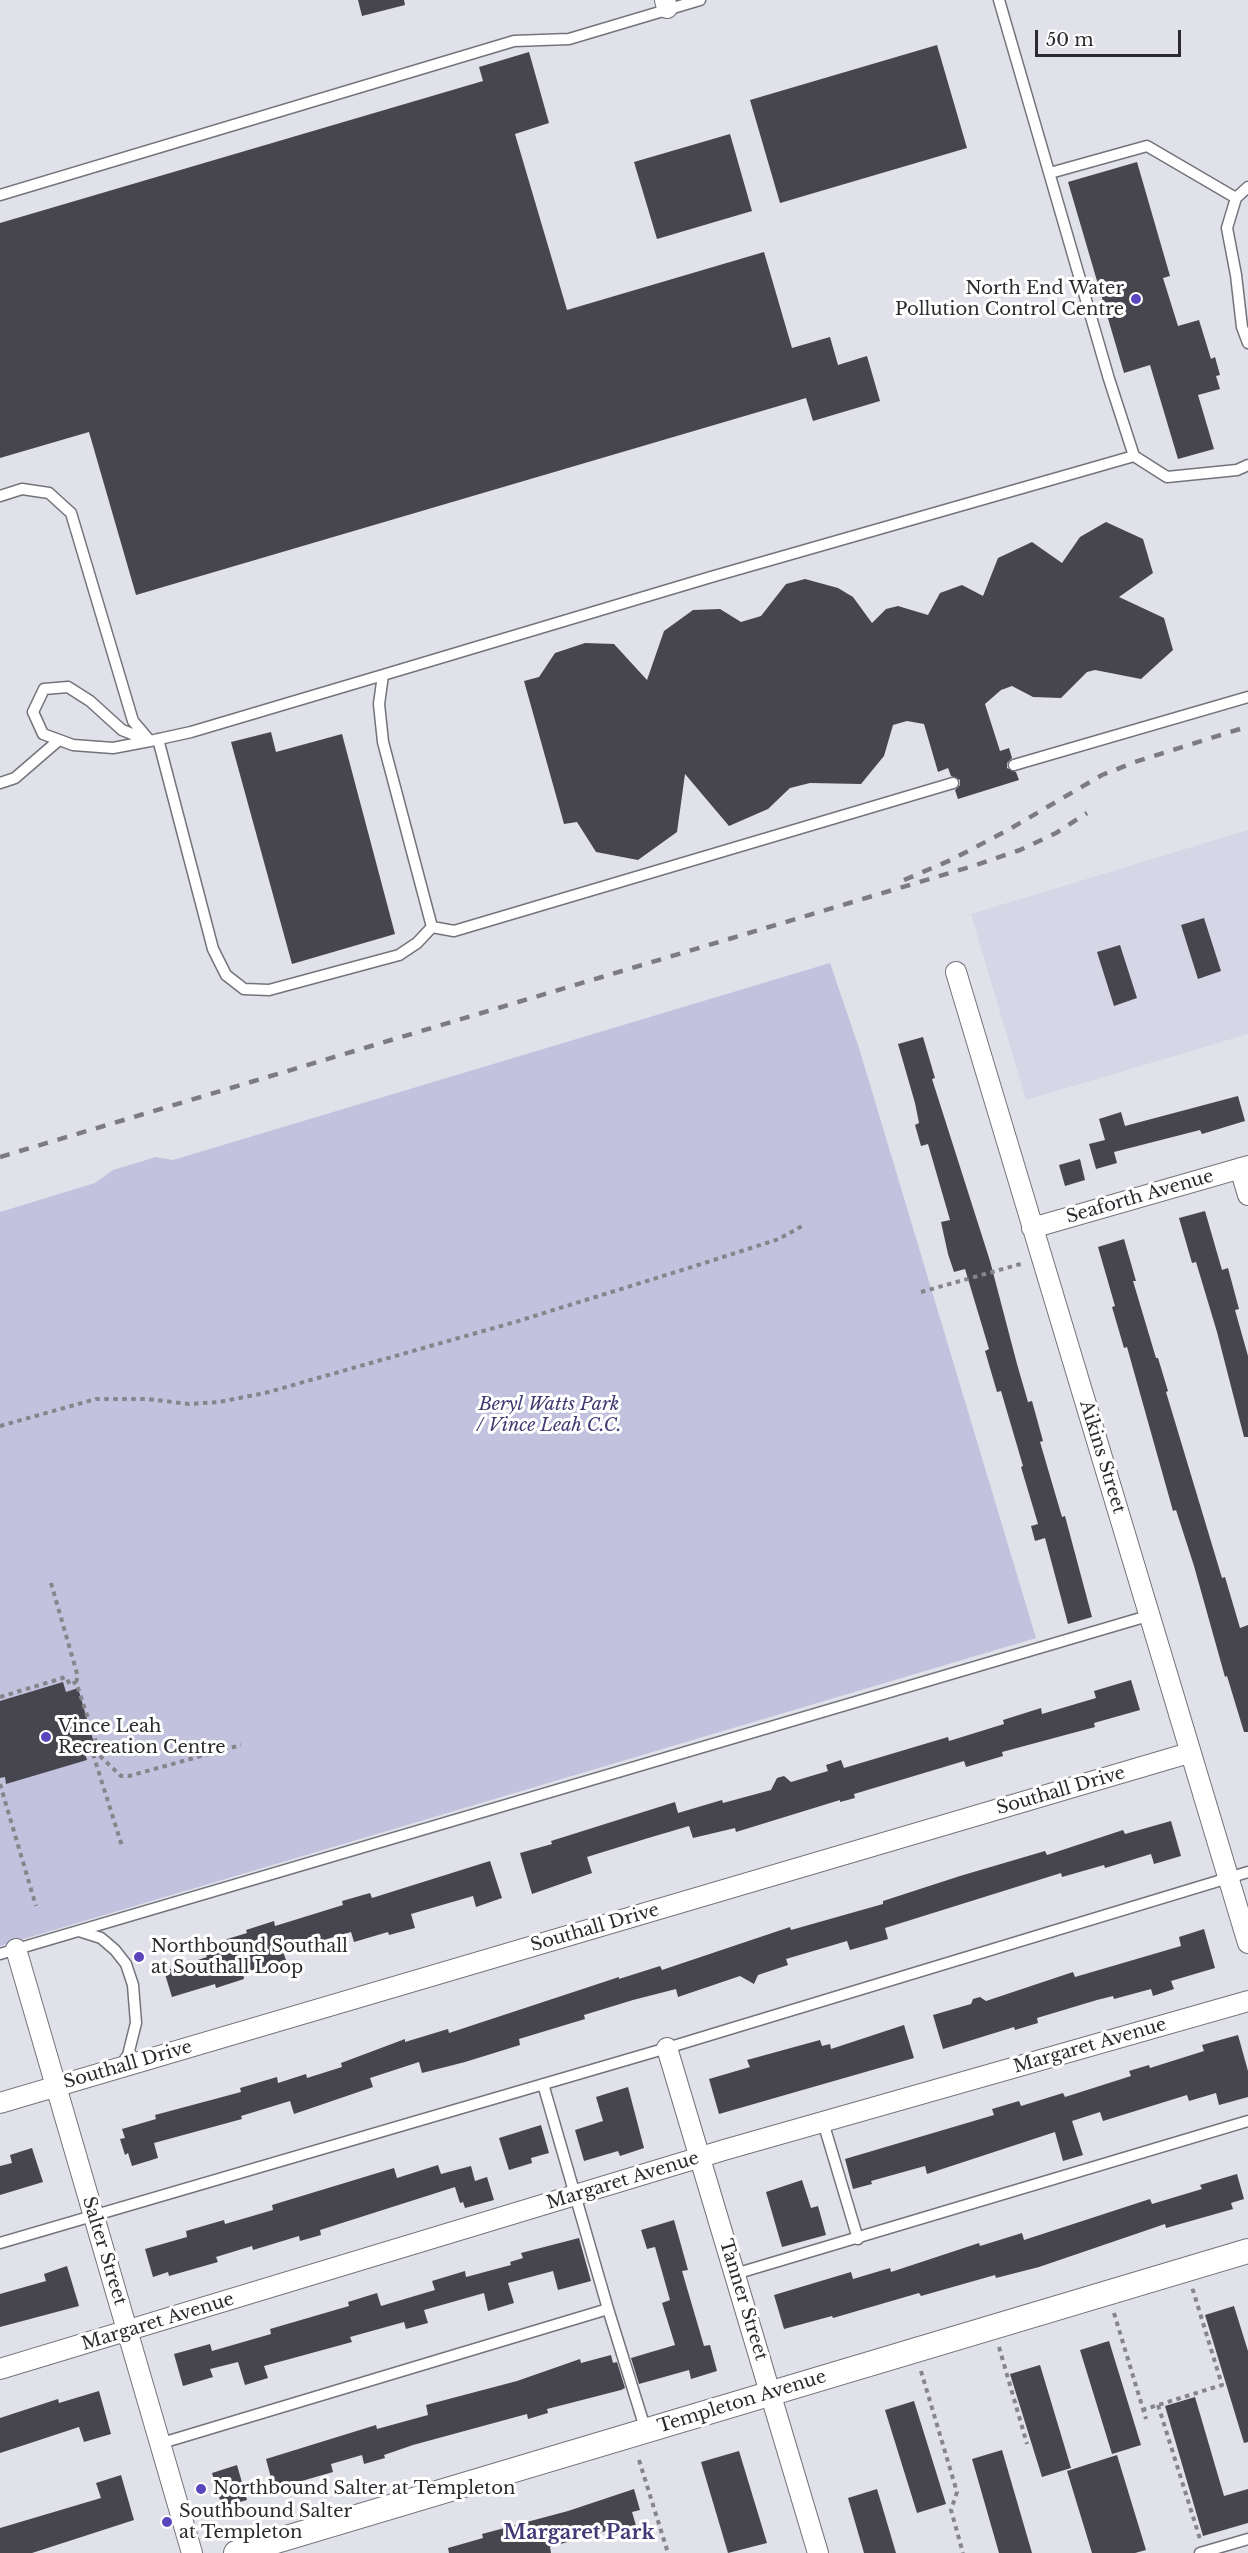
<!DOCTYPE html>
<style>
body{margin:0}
#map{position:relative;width:1248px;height:2553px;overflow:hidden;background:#e1e1ea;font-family:"Libre Baskerville",serif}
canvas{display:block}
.scale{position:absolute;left:1035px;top:30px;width:146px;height:27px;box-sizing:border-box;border:3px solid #2b2b2f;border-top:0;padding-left:8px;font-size:18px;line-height:21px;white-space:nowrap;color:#2b2b2f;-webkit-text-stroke:4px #fff;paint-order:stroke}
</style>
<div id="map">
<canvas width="1248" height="2553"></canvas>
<div class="scale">50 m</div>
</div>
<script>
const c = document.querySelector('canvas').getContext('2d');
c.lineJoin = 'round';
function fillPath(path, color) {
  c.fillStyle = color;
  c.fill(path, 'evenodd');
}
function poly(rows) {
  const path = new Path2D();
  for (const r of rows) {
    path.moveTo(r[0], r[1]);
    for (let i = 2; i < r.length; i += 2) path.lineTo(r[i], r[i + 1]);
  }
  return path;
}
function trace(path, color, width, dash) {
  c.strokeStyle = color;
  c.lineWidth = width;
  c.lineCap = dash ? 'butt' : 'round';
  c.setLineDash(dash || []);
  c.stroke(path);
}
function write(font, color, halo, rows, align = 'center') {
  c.font = font + ' "Libre Baskerville",serif';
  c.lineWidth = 6;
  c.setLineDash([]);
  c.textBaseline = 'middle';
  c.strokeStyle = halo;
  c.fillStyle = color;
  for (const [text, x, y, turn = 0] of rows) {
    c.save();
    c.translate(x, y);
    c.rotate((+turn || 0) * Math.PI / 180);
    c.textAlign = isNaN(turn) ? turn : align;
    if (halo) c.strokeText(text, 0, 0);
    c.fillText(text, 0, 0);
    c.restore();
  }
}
fillPath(poly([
 [1248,830,1248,1034,1026,1100,971,914]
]), '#d6d6e7');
fillPath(poly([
 [830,963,859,1048,1036,1638,0,1946,0,1212,95,1183,113,1170,156,1157,173,1160]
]), '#c2c2de');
fillPath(poly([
 [358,0,404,0,405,5,362,16],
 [937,45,967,148,780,203,750,100],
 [529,52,549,123,515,134,567,310,764,252,792,348,830,337,838,365,867,356,880,401,813,421,806,398,136,595,89,432,0,458,0,223,483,81,479,67],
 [730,134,752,211,657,239,634,162],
 [1137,162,1170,276,1163,278,1178,326,1199,320,1211,359,1215,357,1220,375,1216,376,1220,389,1198,395,1214,449,1178,459,1150,365,1124,373,1068,182],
 [1106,522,1143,539,1153,573,1119,597,1164,618,1173,650,1141,679,1095,670,1087,672,1061,698,1033,697,1012,686,1001,690,985,704,1000,751,1009,748,1012,758,1007,763,1007,768,1016,772,1019,780,958,799,955,790,960,785,960,780,951,776,948,768,938,772,924,724,907,721,893,725,884,756,861,784,810,783,790,788,768,809,729,826,685,774,677,832,638,860,596,852,577,822,564,824,524,681,539,677,555,653,585,643,614,644,647,680,664,631,693,610,720,609,741,622,761,616,786,584,805,579,838,588,853,597,872,623,886,609,898,606,928,615,940,593,962,585,983,596,998,558,1032,542,1062,563,1080,537],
 [271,732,276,752,342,734,395,934,292,964,231,742],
 [1204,918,1221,971,1198,979,1181,925],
 [1120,945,1137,998,1114,1006,1097,952],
 [923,1037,935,1078,932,1079,990,1261,1017,1364,1028,1402,1032,1401,1043,1441,1040,1442,1062,1517,1065,1516,1092,1617,1068,1624,1045,1538,1035,1541,1031,1526,1038,1524,1021,1467,1023,1466,1001,1391,997,1392,985,1351,989,1349,965,1269,954,1272,948,1254,941,1222,950,1220,928,1144,921,1146,915,1125,919,1123,915,1103,898,1044],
 [1238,1096,1245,1121,1202,1134,1200,1130,1114,1152,1117,1163,1096,1169,1089,1144,1105,1140,1099,1119,1121,1112,1125,1126],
 [1080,1159,1085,1180,1065,1186,1059,1165],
 [1205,1211,1222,1270,1228,1268,1239,1309,1235,1310,1248,1356,1248,1437,1244,1437,1217,1332,1196,1262,1192,1263,1179,1218],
 [1124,1239,1136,1281,1133,1281,1156,1358,1158,1358,1168,1391,1166,1392,1222,1578,1225,1577,1240,1628,1248,1625,1248,1732,1244,1732,1227,1676,1225,1677,1194,1566,1176,1510,1173,1511,1127,1347,1124,1348,1112,1307,1115,1306,1098,1247],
 [1131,1680,1140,1710,1094,1723,1095,1727,1002,1752,1003,1756,966,1767,964,1761,854,1794,855,1798,840,1802,840,1800,736,1832,735,1828,693,1838,689,1826,645,1839,587,1857,592,1873,532,1894,520,1853,552,1844,551,1841,675,1802,678,1813,722,1800,723,1803,771,1790,777,1778,784,1776,791,1782,828,1771,826,1765,841,1760,844,1768,948,1737,949,1741,1004,1724,1003,1720,1041,1708,1042,1714,1096,1698,1094,1691],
 [63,1682,66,1692,78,1688,96,1750,85,1754,87,1760,6,1784,5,1777,0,1778,0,1701],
 [1171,1821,1181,1856,1154,1864,1151,1854,1105,1868,1104,1865,1062,1877,1061,1873,885,1928,888,1939,850,1950,847,1941,786,1959,788,1965,758,1975,754,1984,740,1976,678,1997,676,1989,633,2000,584,2015,585,2019,519,2039,520,2045,465,2062,422,2073,419,2062,370,2078,373,2087,294,2114,290,2101,241,2116,242,2119,154,2143,158,2158,132,2166,128,2153,125,2155,120,2139,125,2138,122,2129,156,2119,155,2115,241,2092,240,2088,277,2077,278,2083,306,2074,307,2078,342,2067,341,2063,405,2039,405,2042,448,2029,449,2033,619,1977,619,1979,660,1966,662,1970,790,1927,791,1930,883,1904,883,1901,960,1876,1045,1851,1047,1855,1123,1830,1125,1834],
 [490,1861,502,1898,476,1907,473,1896,411,1914,415,1928,389,1935,388,1932,354,1942,351,1932,283,1952,286,1960,243,1973,244,1979,216,1988,215,1984,172,1997,164,1971,207,1957,204,1946,247,1933,246,1930,274,1921,275,1926,343,1905,342,1901,370,1893,372,1898],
 [1204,1929,1215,1968,1171,1981,1174,1989,1153,1996,1151,1989,1114,1999,1113,1996,1097,2000,1037,2018,1038,2023,1015,2030,1014,2027,943,2049,933,2015,971,2004,973,1999,980,1997,986,2001,1073,1972,1075,1977,1181,1946,1179,1937],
 [904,2025,914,2058,719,2114,709,2079,750,2067,747,2060,820,2040,822,2046,830,2044,831,2049],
 [1238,2035,1248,2071,1248,2097,1219,2105,1216,2093,1189,2101,1187,2095,1103,2121,1100,2112,1072,2121,1083,2155,1063,2161,1055,2132,927,2174,925,2166,871,2181,872,2184,853,2189,845,2159,994,2115,992,2109,1019,2101,1021,2106,1063,2093,1065,2097,1131,2076,1129,2071,1149,2065,1150,2068,1204,2051,1202,2045],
 [628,2087,644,2148,620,2156,618,2151,584,2161,575,2130,603,2121,596,2097],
 [541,2125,549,2153,531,2158,532,2163,509,2170,499,2138],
 [32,2148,43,2182,0,2195,0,2166,12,2163,10,2155],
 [438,2165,441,2174,471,2166,475,2181,487,2177,494,2200,465,2208,463,2202,460,2203,455,2187,320,2230,321,2235,300,2241,299,2236,253,2250,252,2246,216,2257,218,2262,169,2276,168,2272,153,2277,145,2249,187,2237,186,2231,224,2220,225,2224,273,2210,272,2205,394,2168,397,2178],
 [1237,2174,1244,2199,1231,2203,1233,2209,1166,2228,1165,2224,1039,2267,996,2278,995,2275,921,2296,919,2293,833,2318,832,2316,784,2329,774,2295,851,2272,853,2279,890,2268,891,2272,979,2243,980,2246,1022,2233,1024,2240,1150,2199,1152,2204,1202,2189,1200,2185],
 [802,2180,811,2208,818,2206,826,2235,782,2247,766,2192],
 [674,2220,688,2270,682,2271,704,2346,710,2345,717,2371,691,2379,689,2370,639,2384,631,2358,675,2345,662,2303,670,2300,655,2247,647,2249,641,2230],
 [579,2238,591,2281,558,2290,553,2271,508,2283,514,2303,488,2311,484,2293,424,2310,428,2323,406,2329,404,2322,350,2337,352,2342,264,2366,268,2378,245,2385,238,2362,210,2369,213,2377,183,2386,174,2354,210,2344,212,2351,271,2334,270,2329,349,2306,348,2302,377,2293,381,2306,435,2290,432,2281,465,2271,466,2277,511,2265,510,2262,523,2258,521,2253],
 [67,2266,79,2306,0,2327,0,2294,46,2281,44,2274],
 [1234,2306,1248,2351,1248,2442,1244,2443,1205,2315],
 [1109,2341,1141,2445,1112,2454,1080,2350],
 [611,2355,613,2363,617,2362,625,2388,621,2390,547,2409,548,2413,528,2419,527,2414,413,2445,384,2455,385,2458,364,2464,362,2455,331,2464,333,2472,274,2489,266,2459,376,2425,377,2429,428,2415,426,2405,517,2381,580,2359,581,2363],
 [1040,2365,1071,2468,1042,2477,1010,2374],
 [99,2391,111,2434,84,2442,79,2427,0,2453,0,2418,58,2399,59,2403],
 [1195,2397,1224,2496,1248,2489,1248,2523,1203,2536,1165,2406],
 [914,2401,946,2504,917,2513,885,2410],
 [1002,2450,1032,2553,999,2553,972,2459],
 [739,2451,767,2543,728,2553,701,2462],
 [1117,2455,1146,2550,1135,2553,1092,2553,1067,2471],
 [237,2465,247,2500,222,2507,212,2473],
 [121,2475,134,2520,32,2553,0,2553,0,2528,101,2498,96,2483],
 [634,2489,640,2510,632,2512,637,2529,610,2537,609,2530,550,2547,551,2553,449,2553,448,2548,483,2538,482,2534,568,2511],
 [877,2489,896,2553,864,2553,848,2498]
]), '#47464e');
const service = poly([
 [999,0,1109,379,1134,456,1167,477,1237,470,1248,465],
 [1050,173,1147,146,1236,198],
 [1248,187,1236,198,1227,228,1236,275,1242,327,1248,343],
 [0,195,514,41,569,39,700,0],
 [0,496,22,489,49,493,71,513,133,721,150,741,191,732,383,675,379,704,383,742,432,927,454,931,953,783],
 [383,675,711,577,1134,456],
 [68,687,90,701,122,730,150,741,113,748,73,745,43,734,33,712,44,689,68,687],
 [158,739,213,949,226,975,244,989,269,990,399,955,417,943,432,927],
 [1014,765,1248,697],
 [0,783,15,778,59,740],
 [79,1931,101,1938,115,1950,126,1964,133,1985,136,2023,128,2055,121,2065],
 [0,1954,1151,1615],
 [543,2084,608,2309],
 [823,2122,858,2239],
 [0,2243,667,2048,1248,1872],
 [735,2274,1248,2121],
 [162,2443,608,2309,646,2431],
 [1200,2553,1248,2539]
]);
const minor = poly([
 [665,0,667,8],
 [956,972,1248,1943],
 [1240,1168,1248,1195],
 [1032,1228,1248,1166],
 [16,1949,192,2553],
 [667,2048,818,2553],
 [0,2103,1189,1753],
 [0,2369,724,2150,1248,2001]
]);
const tertiary = poly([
 [236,2553,1248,2251]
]);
trace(service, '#73737b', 13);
trace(minor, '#73737b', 22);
trace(tertiary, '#73737b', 26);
trace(poly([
 [921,1292,1024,1263],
 [0,1426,96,1399,148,1399,189,1404,219,1402,265,1393,515,1322,695,1266,779,1239,802,1226],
 [51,1583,78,1677,76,1682],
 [0,1697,66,1677,70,1685,76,1682,101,1757,121,1776,129,1776,241,1745],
 [93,1754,122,1846],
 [0,1784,36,1906],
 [1114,2313,1146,2419],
 [999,2347,1027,2444],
 [921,2371,957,2492,951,2510,963,2553],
 [1158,2405,1200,2539],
 [1142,2410,1222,2385,1192,2287],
 [639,2460,668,2553]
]), '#85858b', 4, [4.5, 4.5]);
trace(service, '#fff', 10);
trace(minor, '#fff', 20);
trace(tertiary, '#fff', 24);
trace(poly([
 [904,880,951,860,1008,830,1102,775,1135,762,1240,729],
 [0,1157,973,866,1020,850,1056,833,1087,813]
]), '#7b7b81', 4.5, [10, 10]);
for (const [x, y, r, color] of [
 [1136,299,6,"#5b45bd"],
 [46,1737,6,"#5b45bd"],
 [139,1957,6,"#5b45bd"],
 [201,2489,6,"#5b45bd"],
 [167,2522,6,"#5b45bd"]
]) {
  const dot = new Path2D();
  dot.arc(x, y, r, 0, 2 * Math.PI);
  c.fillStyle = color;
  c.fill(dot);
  trace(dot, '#fff', 2);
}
write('18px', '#2b2b2f', '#fff', [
 ["North End Water",1124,289,"right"],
 ["Pollution Control Centre",1124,310,"right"],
 ["Vince Leah",58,1727],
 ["Recreation Centre",58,1748],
 ["Northbound Southall",151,1947],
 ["at Southall Loop",151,1968],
 ["Northbound Salter at Templeton",213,2489],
 ["Southbound Salter",179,2512],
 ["at Templeton",179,2533]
], 'left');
write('18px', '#2b2b2f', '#fff', [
 ["Seaforth Avenue",1140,1197,-16],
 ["Aikins Street",1102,1457,73],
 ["Southall Drive",1061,1791,-16],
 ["Southall Drive",595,1928,-16],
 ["Margaret Avenue",1090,2046,-16],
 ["Southall Drive",128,2065,-16],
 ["Margaret Avenue",623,2181,-17],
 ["Salter Street",104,2251,73],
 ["Tanner Street",743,2300,73],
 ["Margaret Avenue",158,2322,-17],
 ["Templeton Avenue",742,2402,-17]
]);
write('italic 18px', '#3f3971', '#fff', [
 ["Beryl Watts Park",549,1405],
 ["/ Vince Leah C.C.",549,1426]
]);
write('bold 20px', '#413a77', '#fff', [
 ["Margaret Park",579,2533]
]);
</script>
